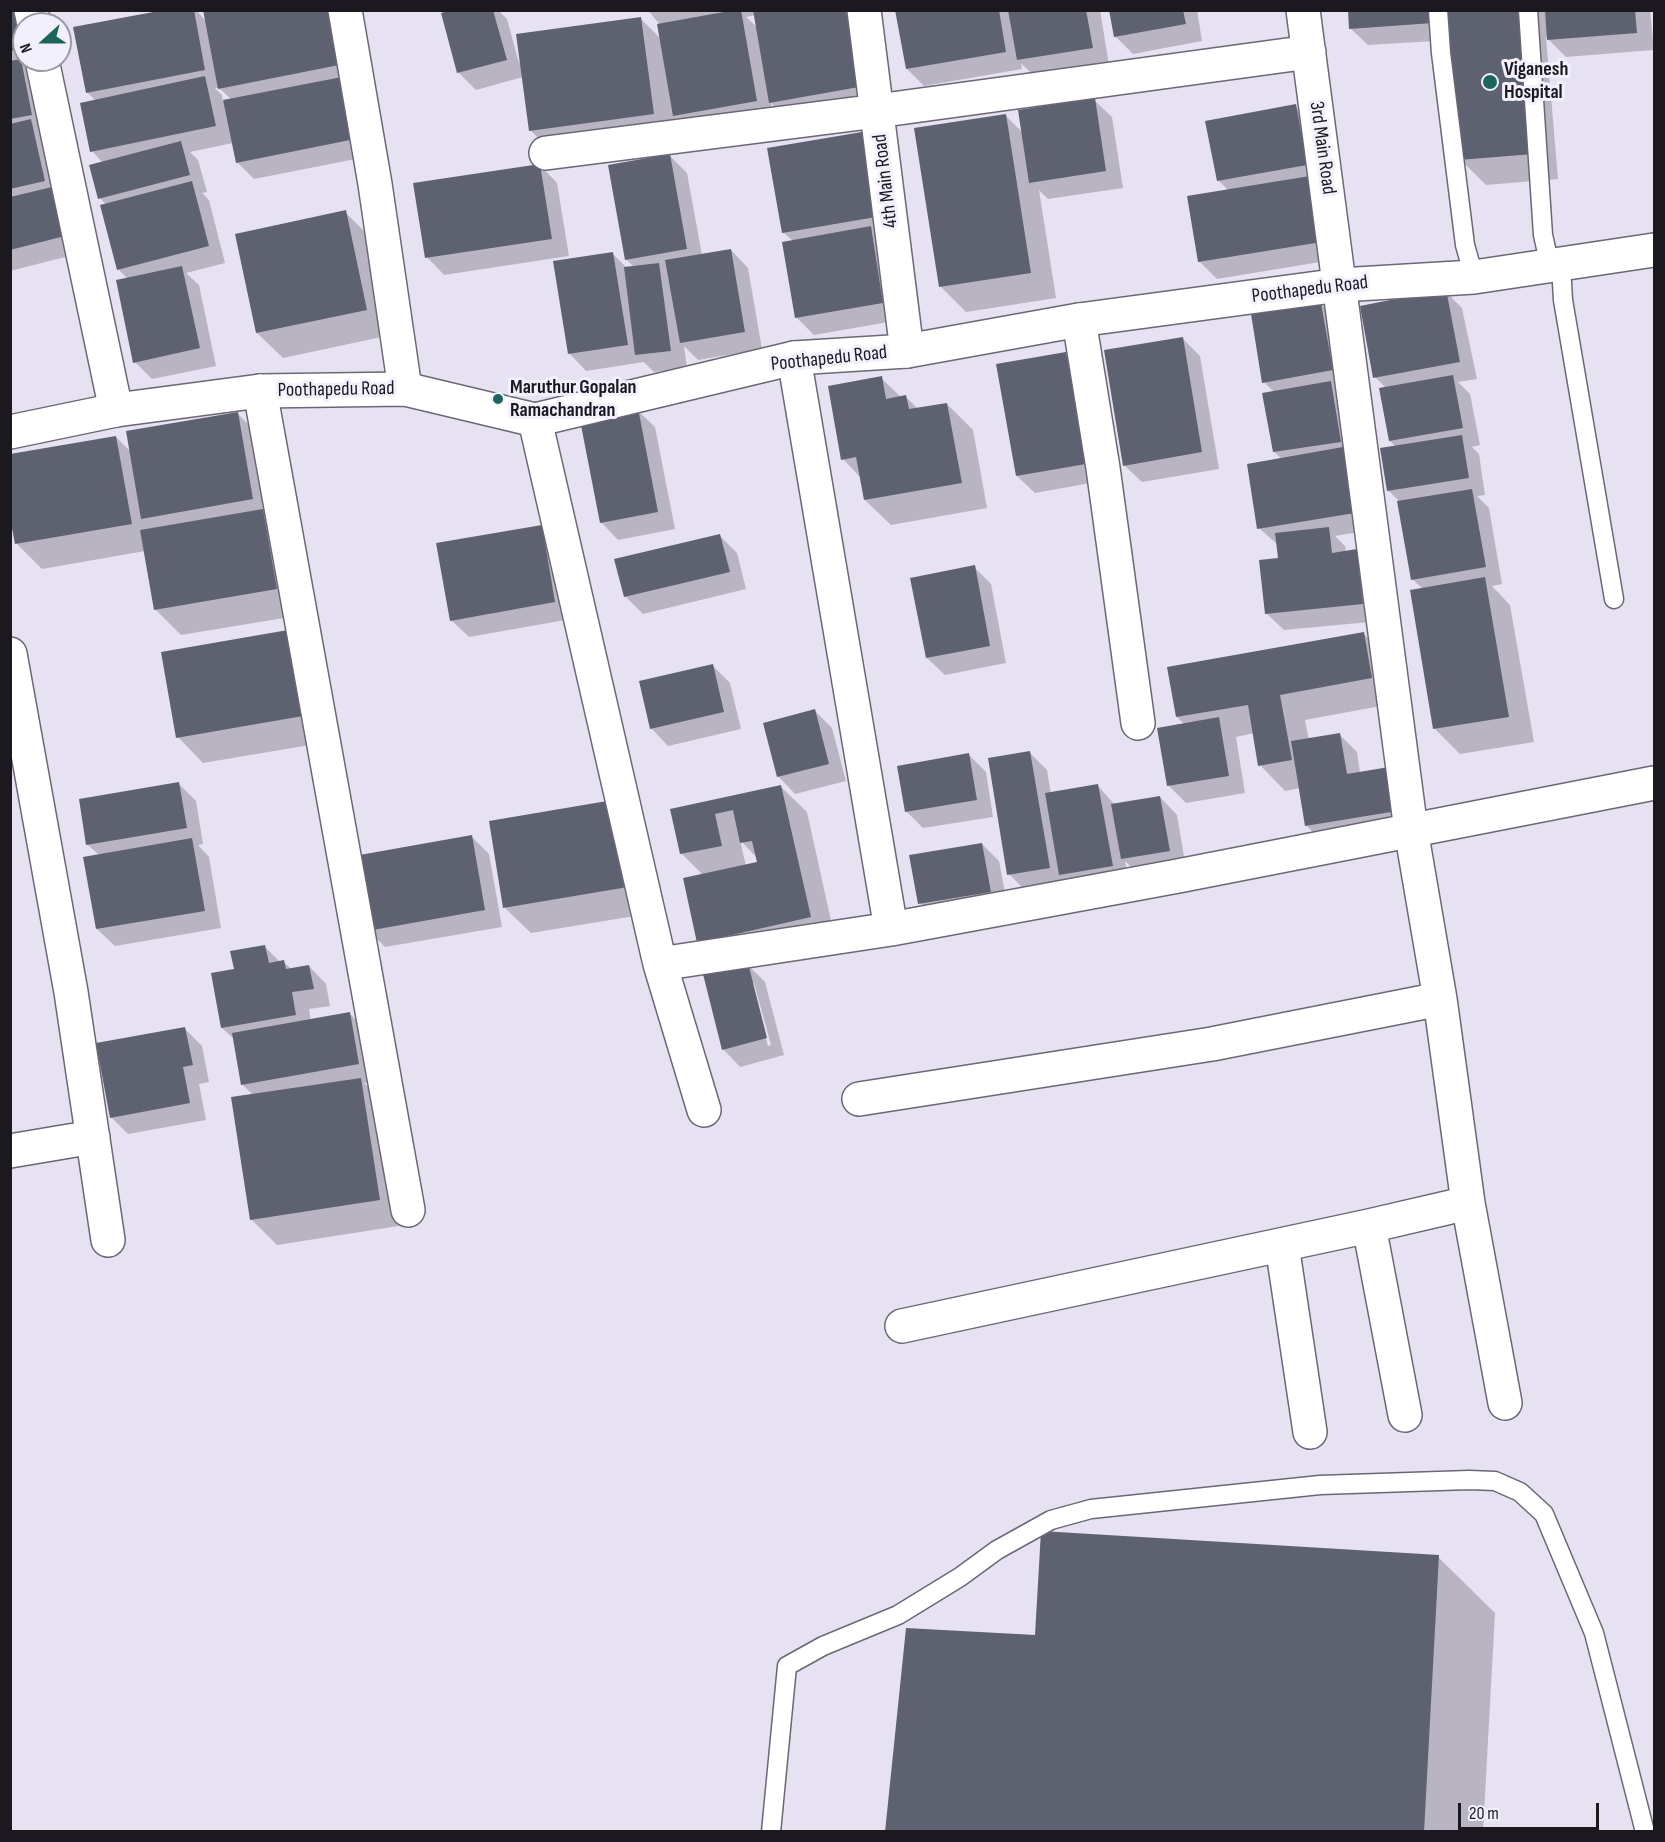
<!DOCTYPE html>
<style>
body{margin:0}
#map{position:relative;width:1665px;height:1842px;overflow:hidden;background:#e7e2f2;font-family:"Sofia Sans Condensed",sans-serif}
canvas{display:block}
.frame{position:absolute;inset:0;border:12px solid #1b191f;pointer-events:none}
.north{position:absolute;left:12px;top:12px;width:60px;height:60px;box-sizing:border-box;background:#f3f0fd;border:2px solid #9d9aa4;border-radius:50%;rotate:249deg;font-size:16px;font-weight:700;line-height:24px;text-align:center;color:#1b191f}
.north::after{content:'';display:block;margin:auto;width:21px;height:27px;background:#1b655b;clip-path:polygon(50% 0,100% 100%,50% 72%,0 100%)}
.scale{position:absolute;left:1458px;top:1803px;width:141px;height:27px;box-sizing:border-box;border:3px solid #1b191f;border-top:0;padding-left:8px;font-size:18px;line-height:21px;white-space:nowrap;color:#1b191f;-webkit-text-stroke:4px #f3f0fd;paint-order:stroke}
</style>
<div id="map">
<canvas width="1665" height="1842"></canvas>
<div class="frame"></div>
<div class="north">N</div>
<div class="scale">20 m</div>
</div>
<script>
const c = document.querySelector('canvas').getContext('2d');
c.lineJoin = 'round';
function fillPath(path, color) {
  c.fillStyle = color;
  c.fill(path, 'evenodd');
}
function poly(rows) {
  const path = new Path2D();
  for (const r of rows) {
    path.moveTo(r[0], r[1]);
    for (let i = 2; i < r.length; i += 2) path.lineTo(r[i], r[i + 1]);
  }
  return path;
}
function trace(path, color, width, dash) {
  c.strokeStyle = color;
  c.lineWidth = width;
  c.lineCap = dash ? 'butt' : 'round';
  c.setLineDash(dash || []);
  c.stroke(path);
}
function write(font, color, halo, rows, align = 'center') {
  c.font = font + ' "Sofia Sans Condensed",sans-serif';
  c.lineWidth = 6;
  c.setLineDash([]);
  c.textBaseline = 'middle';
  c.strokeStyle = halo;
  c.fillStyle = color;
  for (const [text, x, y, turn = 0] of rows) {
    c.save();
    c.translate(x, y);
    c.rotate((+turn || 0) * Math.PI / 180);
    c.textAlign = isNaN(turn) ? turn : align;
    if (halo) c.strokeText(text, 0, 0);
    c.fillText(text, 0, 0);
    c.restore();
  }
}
fillPath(poly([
 [10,10,24,24,24,60,44,60,81,253,10,271],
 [173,10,196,10,206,21,348,10,371,156,254,179,237,162,233,143,190,152,198,160,207,192,202,193,209,200,225,263,186,273,199,285,216,366,152,379,135,362,128,279,118,269,106,205,100,198,103,163,92,151,96,101,87,92],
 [215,88,219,88,232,100,223,102,222,95],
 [457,10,498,10,507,19,519,63,641,19,661,39,660,25,648,10,859,10,875,104,788,120,771,103,774,118,691,133,676,117,678,140,556,155,530,130,523,77,476,90,459,73,443,14],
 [756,15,758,28,746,17],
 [897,10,1100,10,1109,65,1035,77,1021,63,1022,69,924,86,907,69],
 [1111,10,1197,10,1202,41,1133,54,1115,36],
 [1349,10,1650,10,1654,50,1566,57,1546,37,1558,179,1486,185,1460,159,1451,40,1368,45,1350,28],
 [1094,100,1112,117,1123,188,1048,199,1039,190,1056,298,966,312,940,286,1006,116,1023,133],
 [1295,106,1313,123,1344,258,1217,279,1199,261,1229,191,1218,180],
 [861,134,879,151,900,320,814,335,797,318,793,241,783,232],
 [670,156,687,173,702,255,731,250,748,268,762,349,698,360,684,346,687,368,654,372,644,362,586,371,569,353,612,253,627,268,634,267,626,259],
 [540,165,557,183,569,256,444,275,427,257],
 [345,212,371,238,391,335,283,358,257,333,237,235],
 [1445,291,1462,308,1477,379,1458,382,1470,394,1480,445,1472,447,1479,454,1485,495,1477,496,1489,508,1502,584,1492,586,1510,605,1534,742,1460,754,1435,729,1423,589,1412,579,1399,501,1388,490,1396,447,1390,441,1386,388,1375,377],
 [1321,304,1338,321,1371,530,1335,536,1345,546,1346,552,1357,551,1374,568,1380,621,1284,630,1266,613,1280,559,1278,545,1259,528,1282,459,1274,452,1275,393,1264,382],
 [1182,338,1200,356,1219,469,1142,482,1124,465],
 [1065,354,1083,371,1102,481,1035,493,1017,476],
 [881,378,902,398,906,397,918,409,947,404,973,430,987,508,891,525,865,500,861,478,843,459],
 [637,410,655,427,675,529,618,540,601,522],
 [237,413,263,439,302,615,181,635,156,610,145,551,42,569,16,543,116,437,131,452],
 [541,526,559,544,571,619,469,637,451,620],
 [720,536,737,553,746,589,643,614,625,596],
 [974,567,991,584,1006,663,945,675,927,658],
 [288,632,328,742,203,763,178,737],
 [1364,634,1389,659,1397,703,1305,720,1309,740,1340,735,1357,752,1360,773,1413,828,1323,843,1306,825,1300,788,1285,791,1260,765,1254,733,1236,737,1245,793,1186,803,1169,786,1185,725,1177,717],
 [713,666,730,683,741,729,668,746,651,728],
 [815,711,832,728,846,781,795,794,778,776],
 [1030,753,1047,770,1051,794,1098,786,1115,805,1160,797,1177,815,1186,868,1140,876,1125,861,1129,883,1078,891,1065,879,1066,885,1026,891,1009,874],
 [969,755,986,772,993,817,923,828,906,811],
 [179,784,196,801,203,844,198,845,209,857,221,928,115,946,97,929,99,855,87,844],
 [781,787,807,812,836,943,746,963,765,982,784,1055,740,1067,723,1049,699,942,703,875,682,854,672,810],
 [740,840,757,858,758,863,746,866],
 [751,983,754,983,771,1045,768,1046],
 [638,827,653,913,531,933,505,908],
 [472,837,489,854,502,927,385,947,368,930],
 [982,844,999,861,1008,909,937,921,920,903],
 [265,947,281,963,284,962,291,969,309,966,326,984,330,1006,309,1009,311,1021,350,1014,367,1031,376,1081,364,1083,387,1106,405,1225,277,1245,251,1219,254,1096,242,1084,235,1040,222,1028,236,970],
 [185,1029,202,1046,209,1082,199,1084,206,1120,128,1134,111,1117],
 [1438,1557,1495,1613,1483,1832,887,1832,1036,1636]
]), '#0003');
fillPath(poly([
 [10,10,20,10,24,26,24,48,10,51],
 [164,10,194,10,205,70,86,93,73,27],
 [203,10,329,10,339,65,218,89],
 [451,10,493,10,507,60,457,73,441,13],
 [735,10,741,10,757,101,673,116,657,24],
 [753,10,846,10,859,87,769,103],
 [895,10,999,10,1006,52,906,69],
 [1008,10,1086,10,1093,48,1017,60],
 [1109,10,1183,10,1186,24,1114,37],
 [1348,10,1432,10,1433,23,1349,29],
 [1447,10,1521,10,1533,154,1459,160],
 [1545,10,1635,10,1637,33,1547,40],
 [641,17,654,114,529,131,516,34],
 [21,59,32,115,10,119,10,61],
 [205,76,216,126,90,152,80,103],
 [342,77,355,139,236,163,223,100],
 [1095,98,1106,171,1029,183,1018,110],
 [1296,104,1307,165,1217,181,1205,121],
 [1006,114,1031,273,939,287,914,128],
 [31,119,45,181,10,189,10,124],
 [862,132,876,217,782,233,767,148],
 [181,141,190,175,98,199,89,165],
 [670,154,687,249,625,260,608,165],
 [540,164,552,239,425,258,413,183],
 [1316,175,1328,241,1198,262,1187,196],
 [192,181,209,246,117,270,100,205],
 [52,187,65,236,10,250,10,197],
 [346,210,367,310,256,333,235,234],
 [871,226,883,303,795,318,782,242],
 [731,249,745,332,680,343,665,260],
 [613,252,628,345,568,354,553,261],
 [659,263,671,351,635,355,624,267],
 [182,266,200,348,133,363,116,280],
 [1446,289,1460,362,1373,378,1360,306],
 [1321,303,1333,370,1262,383,1251,314],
 [1183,337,1202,452,1123,466,1104,350],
 [1066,352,1086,464,1016,476,996,364],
 [1453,375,1463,428,1389,441,1379,388],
 [882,376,886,399,906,395,909,409,947,403,962,483,864,500,856,457,841,460,828,386],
 [1331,381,1341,442,1273,452,1262,393],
 [638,408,658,512,600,523,580,420],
 [238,412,253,499,141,519,126,431],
 [1462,435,1469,478,1387,491,1380,448],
 [116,436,132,524,15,544,10,518,10,454],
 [1343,447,1355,513,1257,529,1247,464],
 [1472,489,1486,567,1411,580,1397,501],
 [263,509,277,589,154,610,140,530],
 [542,525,555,602,450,621,436,543],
 [1329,527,1332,553,1357,549,1363,604,1265,614,1259,560,1278,558,1275,533],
 [720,534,730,572,624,597,614,559],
 [975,565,990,646,926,658,910,578],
 [1485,577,1509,717,1433,729,1410,590],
 [288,630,303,716,176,738,161,652],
 [1364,632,1372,678,1280,695,1292,760,1258,766,1248,705,1176,717,1167,667],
 [713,664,724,712,650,729,639,681],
 [815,709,829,764,777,777,763,723],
 [1219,717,1229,776,1167,786,1157,728],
 [1340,733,1347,774,1389,767,1397,811,1305,826,1291,741],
 [1030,751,1050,868,1007,875,988,758],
 [969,753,977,800,905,812,897,766],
 [179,782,187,828,86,845,79,799],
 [1098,784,1113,866,1059,875,1045,793],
 [781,785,811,917,697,943,683,878,757,862,752,841,740,843,733,810,715,814,722,846,680,854,670,809],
 [1160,796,1170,851,1121,859,1111,804],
 [613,800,628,887,503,908,489,821],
 [472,835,485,910,367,931,354,856],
 [192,838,205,911,96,929,83,857],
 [982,843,991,892,918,904,909,855],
 [265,945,269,963,284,960,286,969,309,965,314,989,292,992,296,1015,221,1028,211,973,234,969,230,951],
 [748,963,767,1038,722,1050,703,974],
 [350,1012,359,1064,241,1085,232,1033],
 [185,1027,193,1065,183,1067,190,1103,110,1118,96,1043],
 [361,1078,380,1200,250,1220,231,1097],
 [1041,1531,1439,1555,1424,1832,885,1832,906,1628,1035,1635]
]), '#5e616f');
const service = poly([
 [1438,10,1441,53,1465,245,1474,277],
 [1528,10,1543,235,1550,266],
 [1561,265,1563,300,1614,599],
 [771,1832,787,1666,823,1646,898,1615,960,1577,997,1550,1051,1520,1091,1509,1320,1485,1469,1480,1495,1481,1520,1492,1544,1514,1594,1633,1645,1832]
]);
const minor = poly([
 [31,10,34,24],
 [345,10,375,184,405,389],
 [864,10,907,351],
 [1303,10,1411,830,1440,999,1468,1203,1505,1403],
 [42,60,116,410],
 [546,153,877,111,1309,52],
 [1079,320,1103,468,1138,723],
 [794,358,891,929],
 [260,391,408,1210],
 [535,420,660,964,704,1110],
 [10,654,71,992,108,1240],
 [660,964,891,929,1178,876,1654,783],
 [859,1099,1212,1044,1440,999],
 [10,1151,93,1137],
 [1369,1226,1405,1415],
 [1282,1245,1310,1432],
 [902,1326,1369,1226,1468,1203]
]);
const tertiary = poly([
 [10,432,116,410,260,391,405,389,535,420,794,358,907,351,1079,320,1340,285,1474,277,1654,250]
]);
trace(service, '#6b6775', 21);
trace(minor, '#6b6775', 36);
trace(tertiary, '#6b6775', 36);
trace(service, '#fff', 18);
trace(minor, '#fff', 33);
trace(tertiary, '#fff', 33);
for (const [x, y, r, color] of [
 [1490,82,8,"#1b655b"],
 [498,399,6,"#1b655b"]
]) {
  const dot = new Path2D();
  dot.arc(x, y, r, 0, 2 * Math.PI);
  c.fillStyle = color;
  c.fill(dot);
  trace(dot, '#f3f0fd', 2);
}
write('bold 20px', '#1b191f', '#f3f0fd', [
 ["Viganesh",1504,70],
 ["Hospital",1504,93],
 ["Maruthur Gopalan",510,388],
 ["Ramachandran",510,411]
], 'left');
write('20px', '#1b191f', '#f3f0fd', [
 ["3rd Main Road",1322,148,82],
 ["4th Main Road",886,181,-97],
 ["Poothapedu Road",1310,290,-7],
 ["Poothapedu Road",829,359,-6],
 ["Poothapedu Road",336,390,-1]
]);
</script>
